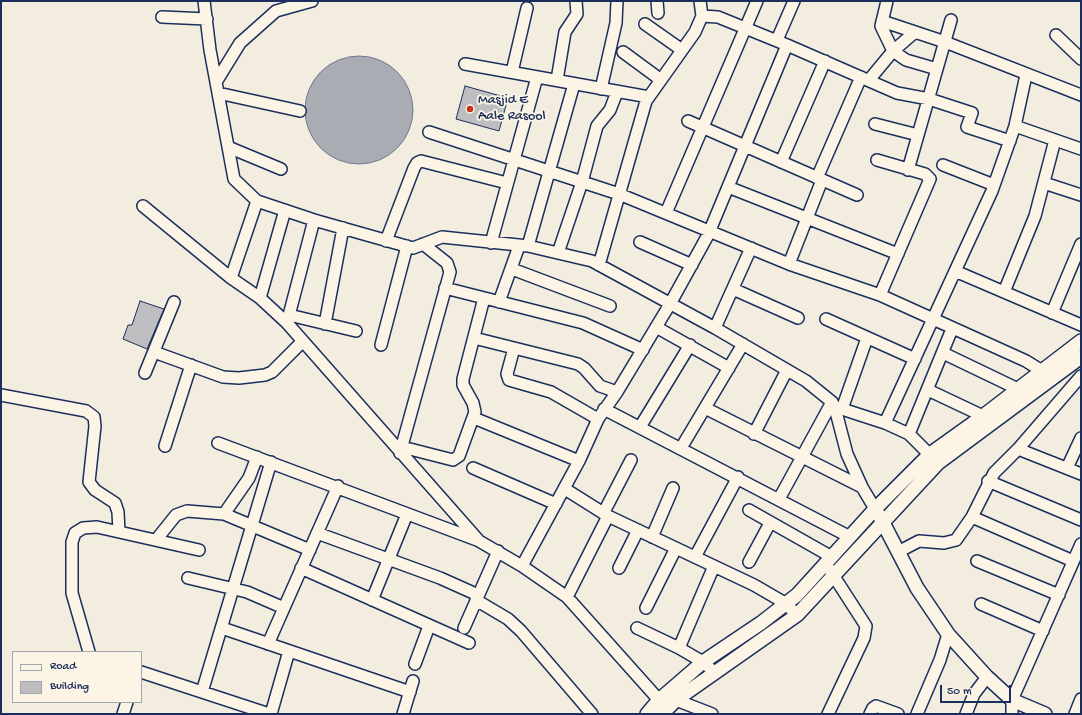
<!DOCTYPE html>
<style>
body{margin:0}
#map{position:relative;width:1082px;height:715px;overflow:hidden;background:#f3ede0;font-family:"Gochi Hand",sans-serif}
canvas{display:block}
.frame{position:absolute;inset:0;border:2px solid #1b2f5e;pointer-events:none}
.legend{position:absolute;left:12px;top:651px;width:130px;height:52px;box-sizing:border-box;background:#fcf5e5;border:1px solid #a2a6af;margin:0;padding:5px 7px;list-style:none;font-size:12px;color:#1b2f5e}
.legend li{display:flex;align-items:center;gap:8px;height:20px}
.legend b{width:20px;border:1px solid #a2a6af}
.scale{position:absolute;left:940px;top:685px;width:71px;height:18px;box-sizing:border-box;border:2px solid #1b2f5e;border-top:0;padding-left:5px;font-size:12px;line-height:14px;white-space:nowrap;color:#1b2f5e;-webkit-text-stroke:3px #fcf5e5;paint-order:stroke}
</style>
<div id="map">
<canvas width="1082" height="715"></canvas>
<div class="frame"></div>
<ul class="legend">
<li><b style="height:5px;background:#fcf5e5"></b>Road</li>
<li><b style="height:11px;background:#bebec0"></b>Building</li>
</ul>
<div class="scale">50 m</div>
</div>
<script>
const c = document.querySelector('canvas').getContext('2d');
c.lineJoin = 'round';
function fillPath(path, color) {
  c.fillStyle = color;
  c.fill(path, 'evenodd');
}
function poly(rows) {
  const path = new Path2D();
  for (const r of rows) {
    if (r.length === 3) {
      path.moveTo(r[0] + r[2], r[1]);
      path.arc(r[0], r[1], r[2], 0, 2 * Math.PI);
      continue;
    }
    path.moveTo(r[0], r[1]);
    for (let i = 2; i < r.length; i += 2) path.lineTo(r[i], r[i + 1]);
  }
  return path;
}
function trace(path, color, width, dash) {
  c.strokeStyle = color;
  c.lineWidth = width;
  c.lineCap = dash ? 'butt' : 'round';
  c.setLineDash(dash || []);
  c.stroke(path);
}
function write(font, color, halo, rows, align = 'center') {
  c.font = font + ' "Gochi Hand",sans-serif';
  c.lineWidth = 3.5;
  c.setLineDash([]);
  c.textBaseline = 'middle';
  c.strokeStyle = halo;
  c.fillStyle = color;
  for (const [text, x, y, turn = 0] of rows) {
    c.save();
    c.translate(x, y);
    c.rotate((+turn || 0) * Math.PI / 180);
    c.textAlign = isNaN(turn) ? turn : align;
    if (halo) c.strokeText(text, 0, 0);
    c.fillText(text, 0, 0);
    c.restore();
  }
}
const water = poly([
 [359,110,54]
]);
fillPath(water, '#a9acb3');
trace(water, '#707a91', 1);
const building = poly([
 [465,86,508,98,499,131,456,119,465,86],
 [140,301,164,309,147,349,123,339,128,325,132,325,140,301]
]);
fillPath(building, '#bebec0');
trace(building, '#1b2f5e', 1);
const minor = poly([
 [204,1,210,50,234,179,257,201,314,220,413,248,442,237,528,246,592,261,715,328,806,381,832,402,835,408,847,454,862,487,875,509],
 [657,1,658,13],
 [887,1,881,26,893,51,906,60,937,69],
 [702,16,718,17,787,45,897,93,929,99,972,113,967,127,1010,141],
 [162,17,207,19],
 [882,21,945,42,1081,95],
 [645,24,682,50],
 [1056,35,1081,59],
 [777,40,794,1],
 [623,52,661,80],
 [465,64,649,97],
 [512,72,527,8],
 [557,80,565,32,577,14,576,1],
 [869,80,893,51,915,32],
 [216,82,240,43,276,11,312,1],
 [601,89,616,23,617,1],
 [218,93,300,111],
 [688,121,857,195],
 [875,124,918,135],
 [1015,126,1081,149],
 [429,132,619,194,789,264,880,295,1026,361,1042,371],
 [228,147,281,169],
 [877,160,925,174,930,179,880,295],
 [781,162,825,61],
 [943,165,994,185],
 [908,170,951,20],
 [817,178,861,77],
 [1044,183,1081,195],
 [728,187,898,254],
 [143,206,231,278,260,298,287,323,479,541,522,566],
 [666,213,757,1],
 [386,241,414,168,417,163,421,161,507,183],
 [640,242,692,265],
 [491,243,537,77],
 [528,246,574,84],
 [558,253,582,182,597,126,610,110,617,92],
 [789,264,822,180],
 [599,265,646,101,695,32,702,16,700,1],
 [512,269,610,306],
 [955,271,1081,325],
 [231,278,257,201],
 [445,288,583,323,643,350],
 [733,289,798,318],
 [1004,292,1035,216,1055,140],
 [260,298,285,210],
 [499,302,519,246],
 [1052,313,1081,244],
 [289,315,356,331],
 [826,319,915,359],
 [287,323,314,220],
 [325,324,343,228],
 [656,327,729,368],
 [715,328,751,248],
 [474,338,578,364,584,368,600,386,617,392],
 [381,345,407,246],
 [514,348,507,374,509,380,551,392,598,419],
 [154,352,223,377,239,378,265,375,272,372,303,341],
 [943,353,1018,389],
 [145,373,174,302],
 [928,390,983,416],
 [1,395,86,411,94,417,95,426,89,482,95,490,115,503,118,512,119,532],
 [705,408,862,487],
 [835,408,842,409,885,423,909,434,935,460],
 [604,409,850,537],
 [842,409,867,338],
 [474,418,579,461],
 [885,423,992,191,1015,126,1026,75],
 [640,427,690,345],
 [754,434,787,370],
 [909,434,952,329],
 [218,443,477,540],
 [165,446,191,365],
 [402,447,453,460,459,456,475,412,473,403,463,385,463,379,484,298],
 [681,448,743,344],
 [1018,449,1081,474],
 [400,453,450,272,447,263,423,244],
 [473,468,556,504],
 [1067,468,1081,438],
 [988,481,1081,520],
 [565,489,608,516,754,585,785,603,797,615],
 [779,499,832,402],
 [749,510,832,557],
 [604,512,631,460],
 [224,514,249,478,257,457],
 [972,517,1073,561],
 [317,533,440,578,478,595],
 [652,537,673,488],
 [156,540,176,515,187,511,224,514,310,550],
 [898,552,919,541,944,543,956,540,972,517,994,473,1018,449,1081,376],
 [695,557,738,477],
 [977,561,1059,595],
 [749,562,770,523],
 [826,564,866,626,864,638,828,714],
 [301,568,469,643],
 [619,568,638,530],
 [188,578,247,592,284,608],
 [567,597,608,516],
 [372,600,407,514],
 [476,600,508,619,521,631,592,714],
 [981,604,1043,631],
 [646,608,676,548],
 [222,628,410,692],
 [464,628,498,551],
 [637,628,679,648,703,662,714,672],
 [268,644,338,486],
 [679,648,714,566],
 [89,652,72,593,72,542,75,533,83,528,97,527,199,550],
 [415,664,429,626],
 [141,672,269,714],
 [202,692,271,462],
 [676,700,712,714],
 [664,704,659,700,567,597,522,566,579,461,598,419,617,392,670,304,708,235,787,45],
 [123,714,127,702],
 [271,714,289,651],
 [403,714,413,681],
 [870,714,873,708,876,706,898,714],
 [917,714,940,660,948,634],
 [966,714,974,694,987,677],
 [1012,714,1012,700,1081,544],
 [1075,714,1081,699]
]);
const tertiary = poly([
 [879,515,917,588,948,634,987,677,1012,700,1045,714],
 [647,714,659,700,703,662,761,623,797,595,875,509,930,454,983,416,1081,341],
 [662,714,676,700,797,615,938,463,1081,357]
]);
trace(minor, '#1b2f5e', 14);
trace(tertiary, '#1b2f5e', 16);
trace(minor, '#fcf5e5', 11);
trace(tertiary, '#fcf5e5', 13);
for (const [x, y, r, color] of [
 [470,109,4,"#c8321e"]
]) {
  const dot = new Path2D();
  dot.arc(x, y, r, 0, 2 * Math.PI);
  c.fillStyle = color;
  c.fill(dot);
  trace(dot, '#fcf5e5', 1.5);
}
write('14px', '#1b2f5e', '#fcf5e5', [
 ["Masjid E",478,101],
 ["Aale Rasool",478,117]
], 'left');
</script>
